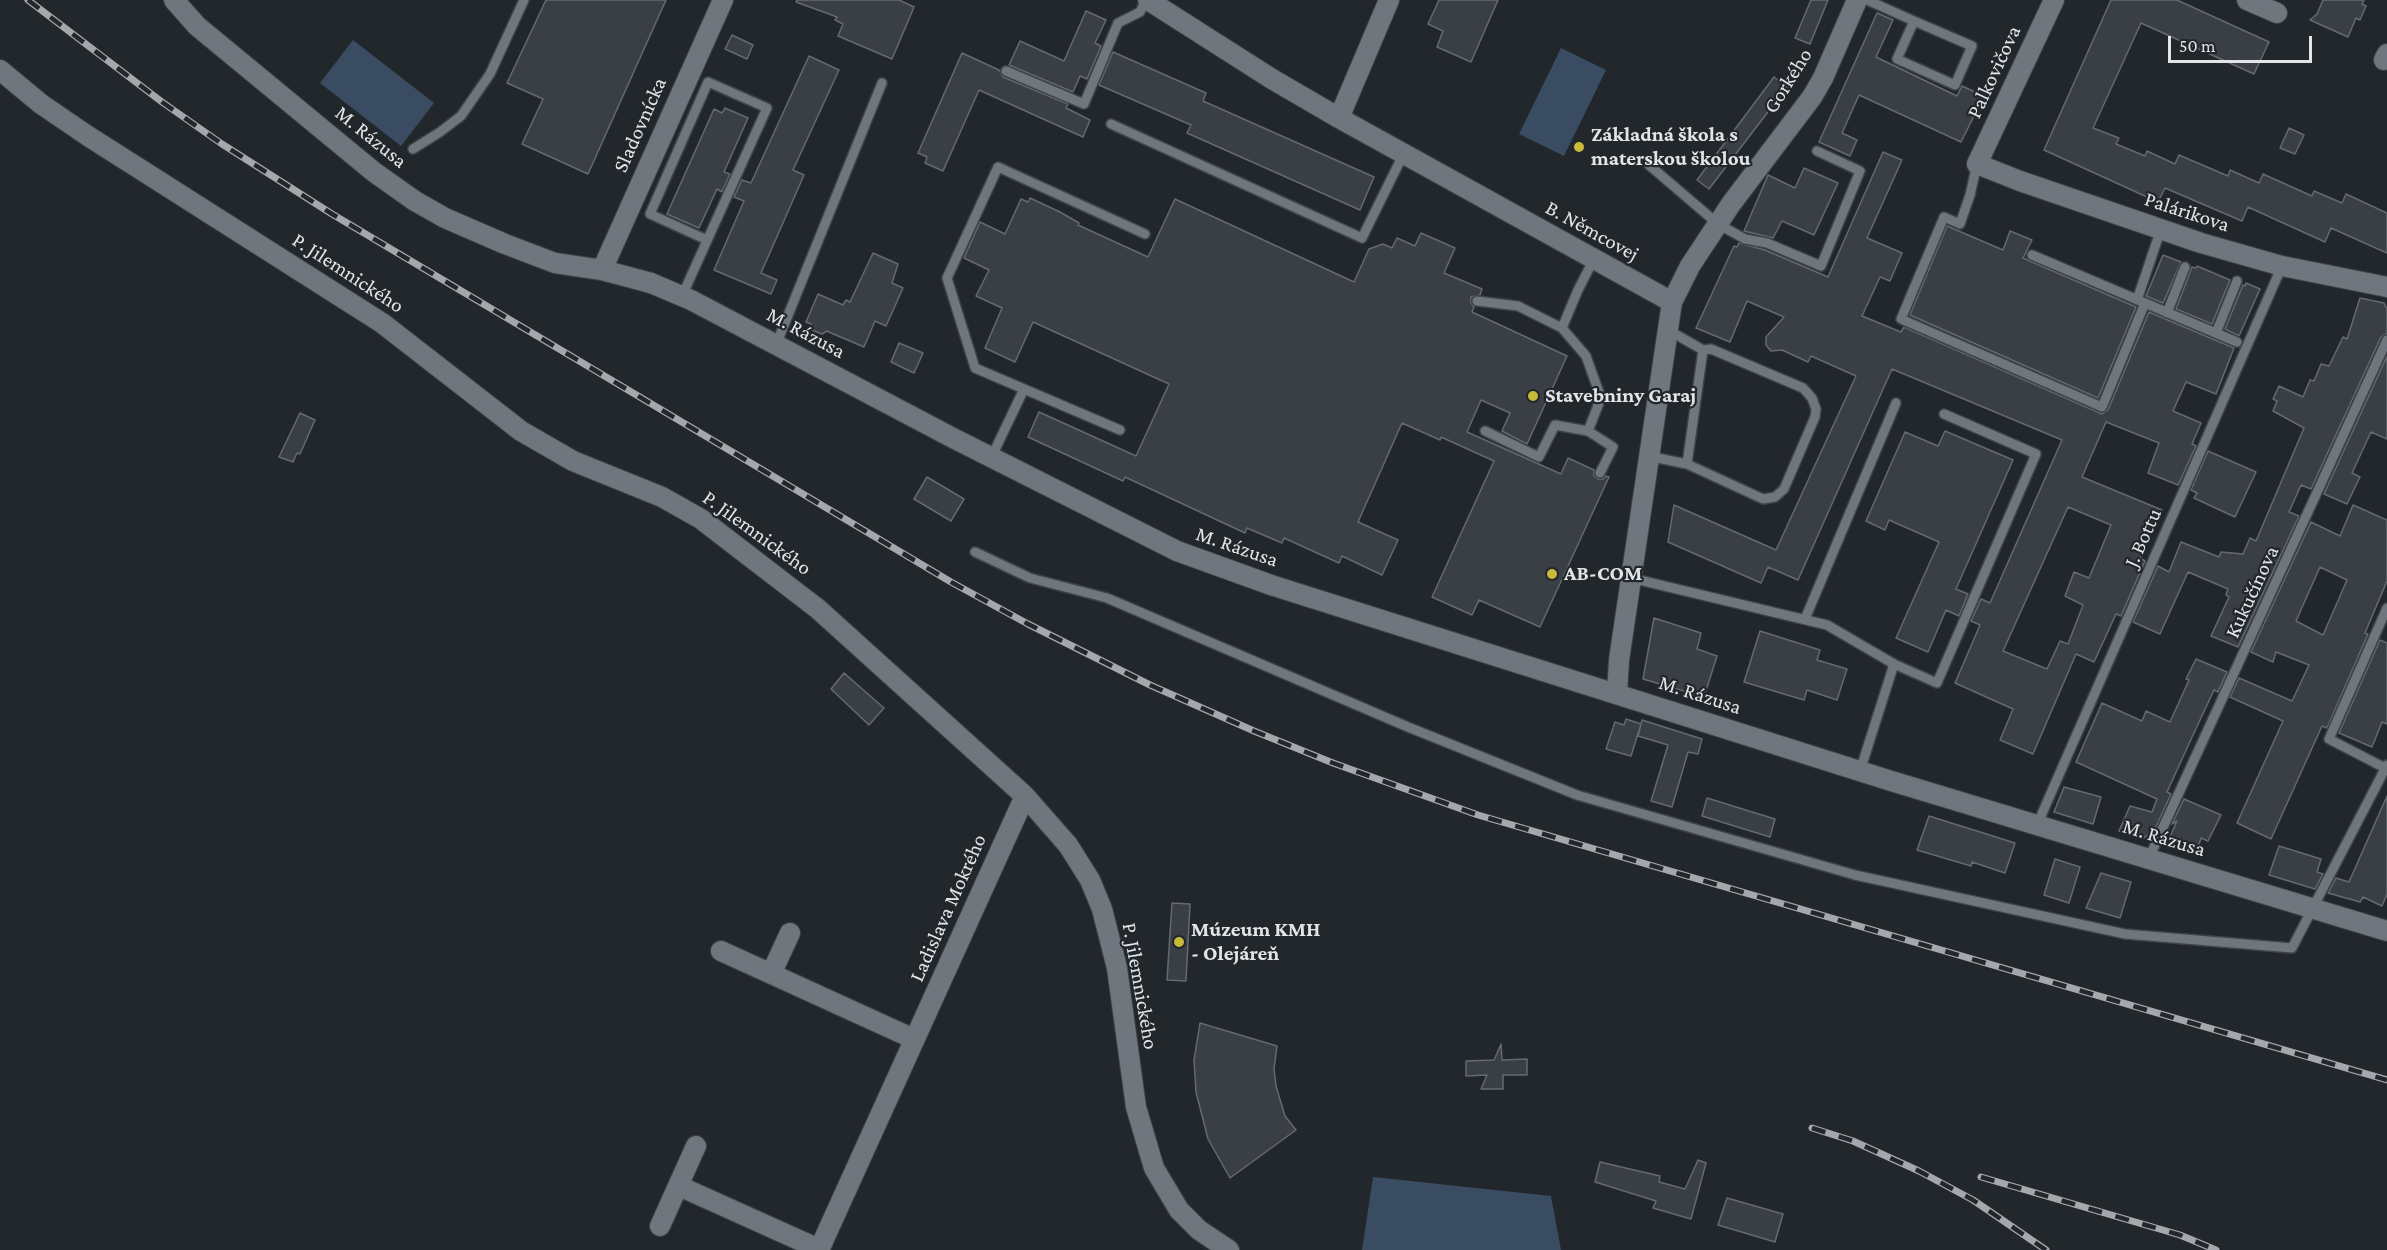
<!DOCTYPE html>
<meta charset="utf-8">
<style>
body{margin:0}
#map{position:relative;width:2387px;height:1250px;overflow:hidden;background:#22272c;font-family:"Crimson Pro",serif}
canvas{display:block}
.scale{position:absolute;left:2168px;top:36px;width:144px;height:27px;box-sizing:border-box;border:3px solid #e1e5e8;border-top:0;padding-left:8px;font-size:18px;line-height:21px;white-space:nowrap;color:#e1e5e8;-webkit-text-stroke:4px #22272c;paint-order:stroke}
</style>
<div id="map">
<canvas width="2387" height="1250"></canvas>
<div class="scale">50 m</div>
</div>
<script>
const c = document.querySelector('canvas').getContext('2d');
c.lineJoin = 'round';
function fillPath(path, color) {
  c.fillStyle = color;
  c.fill(path, 'evenodd');
}
function poly(rows) {
  const path = new Path2D();
  for (const r of rows) {
    path.moveTo(r[0], r[1]);
    for (let i = 2; i < r.length; i += 2) path.lineTo(r[i], r[i + 1]);
  }
  return path;
}
function trace(path, color, width, dash) {
  c.strokeStyle = color;
  c.lineWidth = width;
  c.lineCap = dash ? 'butt' : 'round';
  c.setLineDash(dash || []);
  c.stroke(path);
}
function write(font, color, halo, rows, align = 'center') {
  c.font = font + ' "Crimson Pro",serif';
  c.lineWidth = 4.5;
  c.setLineDash([]);
  c.textBaseline = 'middle';
  c.strokeStyle = halo;
  c.fillStyle = color;
  for (const [text, x, y, turn = 0] of rows) {
    c.save();
    c.translate(x, y);
    c.rotate((+turn || 0) * Math.PI / 180);
    c.textAlign = isNaN(turn) ? turn : align;
    if (halo) c.strokeText(text, 0, 0);
    c.fillText(text, 0, 0);
    c.restore();
  }
}
fillPath(poly([
 [353,40,434,103,401,146,320,83],
 [1561,48,1606,70,1564,156,1519,134],
 [1373,1177,1551,1196,1561,1250,1362,1250]
]), '#3a4c62');
const building = poly([
 [546,0,666,0,588,174,522,144,543,99,507,83,546,0],
 [797,0,899,0,914,7,892,59,838,36,843,24,835,20,837,17,796,2,797,0],
 [1439,0,1498,0,1471,62,1437,47,1443,31,1428,24,1439,0],
 [1811,0,1828,0,1810,44,1795,38,1811,0],
 [2111,0,2177,0,2269,42,2254,74,2141,23,2093,128,2119,138,2116,144,2145,156,2147,151,2175,164,2179,155,2228,176,2230,170,2259,183,2263,174,2312,196,2314,191,2342,203,2346,194,2387,213,2387,253,2331,228,2325,242,2248,207,2242,221,2165,188,2158,202,2044,150,2111,0],
 [2323,0,2364,0,2362,4,2366,6,2360,20,2356,18,2348,37,2310,20,2317,14,2323,0],
 [1086,11,1106,20,1095,43,1101,46,1087,79,1080,76,1073,92,1009,65,1020,41,1064,61,1086,11],
 [1877,13,1893,20,1876,57,1957,96,1962,86,1984,96,1961,142,1859,95,1842,133,1857,140,1850,156,1819,142,1877,13],
 [732,35,753,45,747,59,725,49,732,35],
 [1113,52,1206,93,1203,101,1374,177,1360,210,1187,133,1191,125,1099,85,1113,52],
 [962,53,999,70,1003,77,1068,104,1066,108,1090,120,1083,137,979,90,943,171,925,163,927,157,918,153,962,53],
 [809,56,839,70,793,170,804,175,761,273,777,280,771,294,714,270,744,201,734,197,742,180,751,183,809,56],
 [1774,77,1787,87,1709,189,1697,180,1774,77],
 [725,108,748,118,724,172,730,174,722,192,717,189,699,228,667,214,714,109,722,113,725,108],
 [2289,128,2304,135,2295,154,2280,148,2289,128],
 [1883,152,1902,160,1867,238,1902,253,1890,281,1880,277,1862,316,1901,332,1904,327,2102,414,2108,410,2149,312,2234,348,2216,394,2186,382,2173,411,2201,423,2192,444,2196,446,2178,485,2148,473,2159,443,2106,422,2082,477,2162,510,2140,558,2145,561,2121,616,2116,614,2094,662,2076,654,2033,754,2000,740,2013,709,1955,683,1980,625,1971,621,1981,599,1990,603,2062,440,1892,369,1798,580,1768,567,1761,583,1668,542,1674,505,1776,550,1856,376,1811,356,1808,362,1782,350,1771,351,1766,345,1766,337,1784,317,1747,301,1730,342,1696,328,1734,246,1737,247,1739,243,1765,250,1828,277,1883,152],
 [2068,507,2111,525,2089,578,2074,572,2065,596,2083,605,2068,644,2060,641,2047,669,2003,651,2068,507],
 [1804,168,1838,183,1814,235,1782,221,1773,238,1744,231,1768,175,1795,188,1804,168],
 [1030,198,1060,212,1079,223,1078,225,1148,257,1175,199,1354,282,1369,249,1383,244,1392,248,1397,238,1415,246,1421,233,1455,248,1444,273,1482,289,1480,295,1471,297,1471,303,1474,307,1472,312,1567,356,1527,444,1502,431,1510,413,1481,400,1467,432,1561,474,1568,458,1594,470,1594,476,1598,479,1603,479,1606,476,1609,477,1540,627,1479,600,1472,615,1432,597,1494,461,1441,437,1440,440,1402,423,1358,522,1398,540,1382,575,1342,556,1339,563,1284,538,1282,543,1247,528,1245,533,1125,477,1123,481,1028,437,1039,412,1136,456,1169,384,1033,322,1015,362,985,348,1002,308,976,296,989,270,964,258,980,222,1005,234,1021,199,1028,202,1030,198],
 [1947,226,2003,250,2010,231,2032,240,2023,258,2136,307,2098,398,1910,315,1947,226],
 [873,253,898,264,892,283,903,288,886,326,875,321,864,347,831,333,827,331,822,334,812,330,811,324,806,322,818,294,843,305,846,300,850,302,873,253],
 [2163,255,2181,262,2163,303,2146,296,2163,255],
 [2197,266,2230,280,2212,324,2176,309,2192,267,2196,268,2197,266],
 [2246,283,2260,289,2239,336,2225,329,2243,285,2245,286,2246,283],
 [2360,298,2384,303,2387,309,2387,333,2381,337,2311,489,2301,485,2289,512,2299,516,2238,647,2211,636,2229,597,2226,595,2228,589,2188,572,2160,634,2133,622,2158,566,2169,572,2181,542,2219,557,2221,552,2243,554,2250,538,2256,541,2304,428,2273,411,2277,401,2273,399,2279,386,2303,397,2310,380,2314,381,2321,364,2329,366,2343,337,2347,339,2360,298],
 [899,343,923,353,914,373,891,362,899,343],
 [2387,356,2387,439,2371,432,2352,473,2360,477,2347,504,2324,494,2387,356],
 [300,413,315,420,300,454,297,453,293,462,279,457,300,413],
 [1945,431,2013,460,1956,589,1968,594,1959,616,1946,610,1928,652,1896,638,1939,542,1889,520,1885,530,1866,521,1905,432,1938,446,1945,431],
 [2208,451,2256,472,2235,517,2194,498,2197,493,2191,490,2208,451],
 [927,477,964,499,951,521,914,499,927,477],
 [2353,505,2387,520,2387,581,2365,633,2368,634,2327,728,2322,726,2271,839,2237,823,2283,721,2230,697,2239,678,2292,701,2309,665,2276,652,2273,662,2251,652,2311,522,2340,536,2353,505],
 [2320,567,2347,580,2323,635,2296,621,2320,567],
 [1654,618,1701,633,1697,649,1717,656,1704,697,1643,679,1654,618],
 [1760,631,1820,650,1817,660,1847,669,1837,700,1807,690,1804,700,1744,682,1760,631],
 [2380,640,2387,643,2387,724,2382,722,2372,747,2339,733,2380,640],
 [2196,659,2227,672,2218,692,2214,690,2193,735,2167,792,2171,794,2153,833,2143,838,2119,831,2130,806,2152,812,2157,799,2076,762,2102,703,2142,721,2146,711,2170,722,2189,680,2186,679,2196,659],
 [844,673,884,708,869,725,831,689,844,673],
 [1626,719,1641,724,1631,756,1606,749,1615,722,1624,725,1626,719],
 [1642,720,1702,739,1698,754,1688,752,1672,807,1651,801,1668,745,1638,736,1642,720],
 [2064,787,2101,797,2093,824,2054,812,2064,787],
 [2387,796,2387,894,2382,906,2363,897,2360,902,2328,893,2336,878,2349,882,2387,796],
 [1707,798,1775,819,1770,837,1702,816,1707,798],
 [2184,799,2221,815,2208,841,2201,838,2196,854,2166,845,2177,821,2172,824,2184,799],
 [1929,816,2015,843,2005,873,1972,862,1971,866,1917,850,1929,816],
 [2279,846,2321,859,2317,872,2323,874,2315,889,2269,875,2279,846],
 [2055,859,2080,867,2069,903,2044,895,2055,859],
 [2101,873,2131,882,2120,918,2086,908,2101,873],
 [1172,903,1190,904,1186,981,1167,980,1172,903],
 [1200,1023,1277,1046,1274,1069,1276,1086,1285,1116,1296,1130,1230,1178,1208,1139,1196,1092,1194,1060,1200,1023],
 [1501,1044,1502,1060,1527,1059,1527,1075,1503,1075,1503,1089,1481,1089,1487,1075,1466,1076,1466,1061,1494,1060,1501,1044],
 [1698,1160,1706,1163,1691,1219,1653,1208,1656,1201,1595,1182,1600,1162,1660,1176,1659,1182,1685,1189,1698,1160],
 [1727,1198,1783,1214,1775,1242,1718,1225,1727,1198]
]);
fillPath(building, '#3a3f45');
trace(building, '#656a71', 1.5);
const lane = poly([
 [1867,0,1914,21,1972,46,1955,85,1897,59,1914,21],
 [1006,71,1084,104,1118,23,1140,12,1146,0],
 [1111,124,1362,238,1404,153],
 [413,149,440,132,461,116,490,74,524,0],
 [1977,164,1970,195,1960,224,1944,217,1901,319,2102,407,2145,303,2032,255],
 [1649,165,1718,224,1745,239,1767,243,1821,266,1860,171,1817,151],
 [682,296,767,108,708,82,650,214,707,240],
 [2137,300,2161,229],
 [1477,301,1518,306,1562,328,1586,356,1601,398,1588,431],
 [2145,303,2237,342],
 [2167,313,2185,267],
 [1562,328,1578,290,1594,259],
 [1668,330,1703,350],
 [2216,333,2237,281],
 [776,345,882,83],
 [1024,389,1120,430],
 [1485,431,1539,457,1555,425,1588,431,1613,447,1600,473],
 [992,456,1024,389,975,368,947,278,998,167,1145,234],
 [1648,456,1687,464,1763,499,1775,497,1784,489,1815,417,1816,409,1812,398,1803,388,1711,349,1703,350,1687,464],
 [975,552,1030,578,1107,598,1408,727,1577,795,1855,875,2125,934,2292,948,2387,765],
 [1631,578,1827,625,1894,664,1860,771],
 [1805,619,1896,403],
 [1894,664,1937,683,2036,454,1944,414],
 [2385,768,2329,739,2387,608],
 [2037,825,2282,266],
 [2149,858,2387,340]
]);
const street = poly([
 [174,0,197,26,374,172,415,201,445,218,505,244,555,263,602,270,651,283,691,300,953,438,1177,551,1271,585,1888,780,2387,931],
 [1148,0,1272,79,1339,118,1672,302],
 [2054,0,1977,164,2020,181,2201,243,2282,266,2387,287],
 [2247,0,2277,13],
 [2384,60,2387,54],
 [0,70,41,104,88,136,382,323,521,431,573,461,662,497,701,519,818,609,1025,796,1068,845,1090,880,1102,909,1117,968,1136,1107,1154,1168,1179,1210,1199,1230,1229,1250],
 [1339,118,1389,0],
 [602,270,723,0],
 [1617,694,1619,660,1672,302,1690,266,1731,204,1812,97,1823,78,1857,0],
 [721,951,914,1039],
 [771,974,790,933],
 [679,1186,819,1249],
 [660,1226,696,1146],
 [819,1250,1025,796]
]);
trace(lane, '#3e4348', 12);
trace(street, '#3e4348', 22);
trace(lane, '#70767d', 9);
trace(street, '#70767d', 20);
const rail = poly([
 [28,0,162,102,222,144,332,214,951,582,1028,624,1150,685,1254,731,1333,763,1478,815,2387,1080],
 [1812,1128,1853,1141,1919,1171,1973,1200,2046,1250],
 [1981,1177,2180,1235,2216,1250]
]);
trace(rail, '#a4a8ac', 7);
trace(rail, '#22272c', 4.5, [14]);
for (const [x, y, r, color] of [
 [1579,147,6,"#caba3a"],
 [1533,396,6,"#caba3a"],
 [1552,574,6,"#caba3a"],
 [1179,942,6,"#caba3a"]
]) {
  const dot = new Path2D();
  dot.arc(x, y, r, 0, 2 * Math.PI);
  c.fillStyle = color;
  c.fill(dot);
  trace(dot, '#22272c', 2);
}
write('21px', '#e1e5e8', '#22272c', [
 ["Palkovičova",1994,72,-65],
 ["Gorkého",1788,81,-58],
 ["Sladovnícka",640,125,-66],
 ["M. Rázusa",371,137,39],
 ["Palárikova",2187,212,18],
 ["B. Němcovej",1592,231,29],
 ["P. Jilemnického",348,273,33],
 ["M. Rázusa",806,333,28],
 ["P. Jilemnického",757,533,36],
 ["J. Bottu",2143,538,-66],
 ["M. Rázusa",1237,547,19],
 ["Kukučínova",2252,592,-65],
 ["M. Rázusa",1700,695,18],
 ["M. Rázusa",2164,838,17],
 ["Ladislava Mokrého",948,908,-66],
 ["P. Jilemnického",1140,986,80]
]);
write('bold 21px', '#e1e5e8', '#22272c', [
 ["Základná škola s",1591,135],
 ["materskou školou",1591,159],
 ["Stavebniny Garaj",1545,396],
 ["AB-COM",1564,574],
 ["Múzeum KMH",1191,930],
 ["- Olejáreň",1191,954]
], 'left');
</script>
